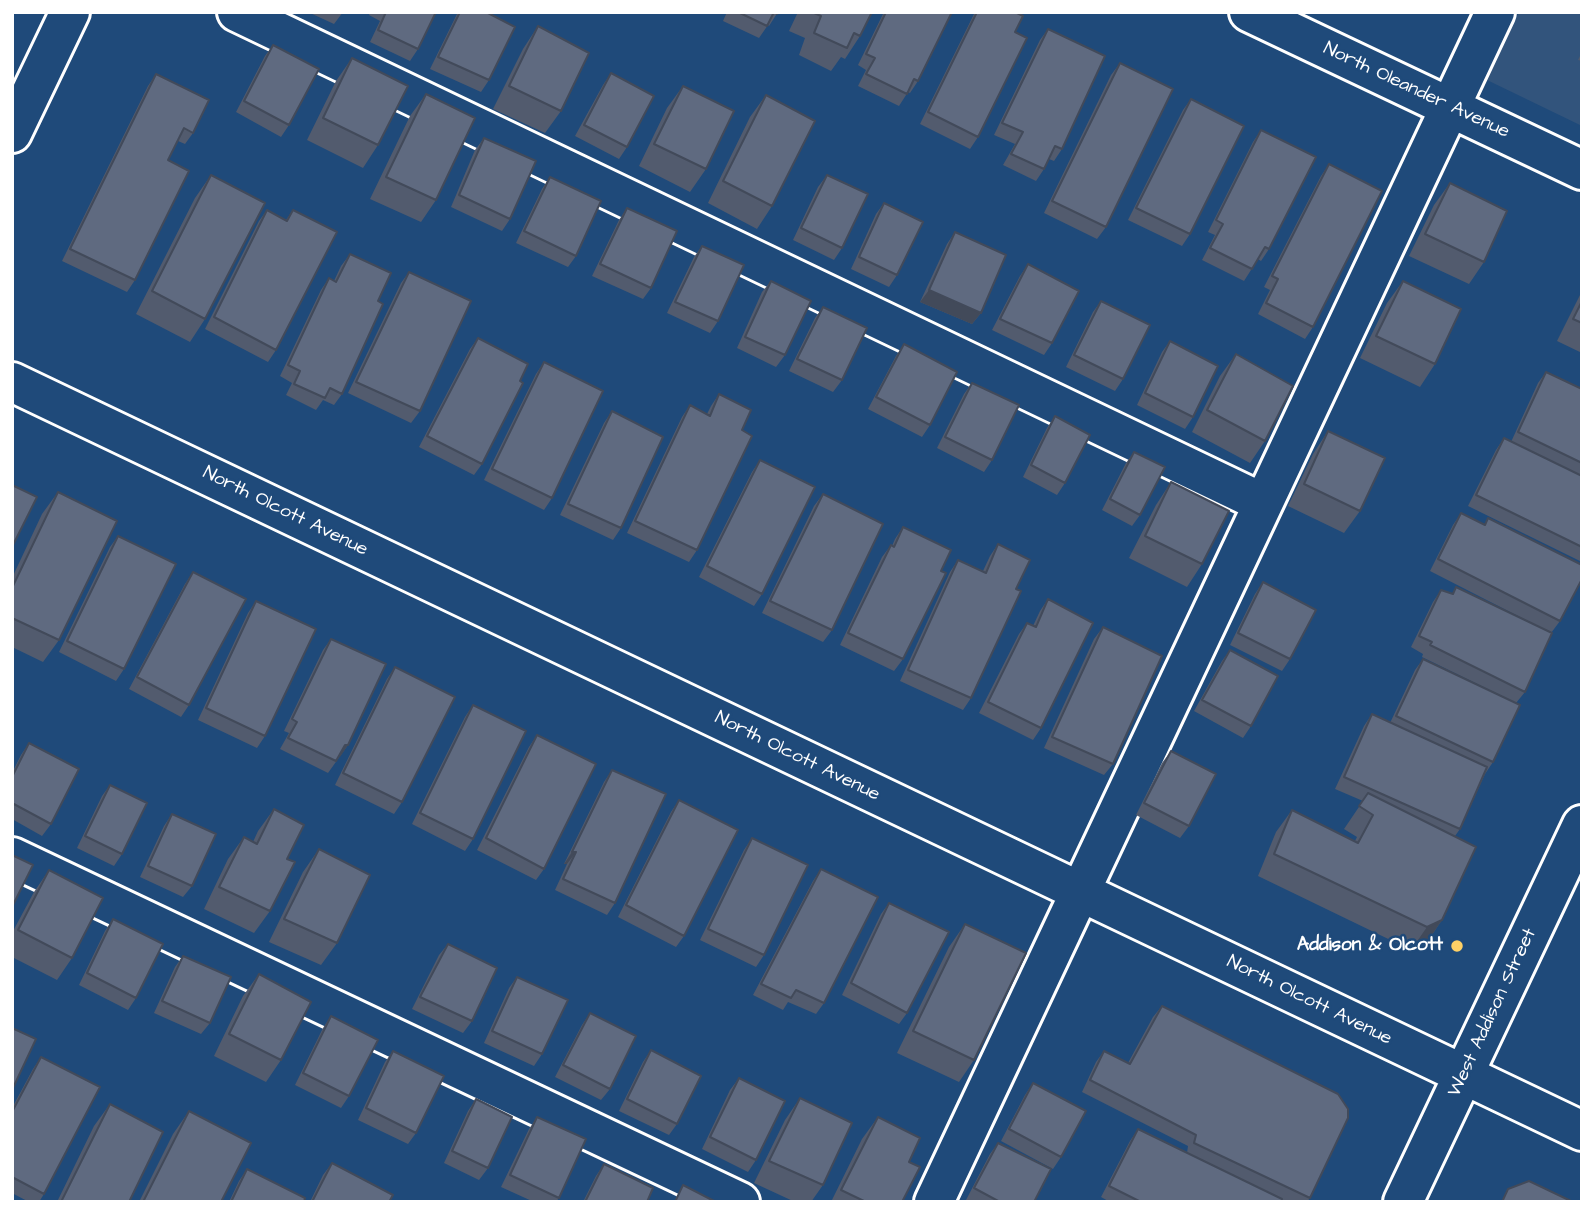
<!DOCTYPE html>
<style>
body{margin:0}
#map{position:relative;width:1594px;height:1214px;overflow:hidden;background:#1f4a7a;font-family:"Architects Daughter",sans-serif}
canvas{display:block}
.frame{position:absolute;inset:0;border:14px solid #fff;pointer-events:none}
</style>
<div id="map">
<canvas width="1594" height="1214"></canvas>
<div class="frame"></div>
</div>
<script>
const c = document.querySelector('canvas').getContext('2d');
c.lineJoin = 'round';
function fillPath(path, color) {
  c.fillStyle = color;
  c.fill(path, 'evenodd');
}
function poly(rows) {
  const path = new Path2D();
  for (const r of rows) {
    path.moveTo(r[0], r[1]);
    for (let i = 2; i < r.length; i += 2) path.lineTo(r[i], r[i + 1]);
  }
  return path;
}
function trace(path, color, width, dash) {
  c.strokeStyle = color;
  c.lineWidth = width;
  c.lineCap = dash ? 'butt' : 'round';
  c.setLineDash(dash || []);
  c.stroke(path);
}
function write(font, color, halo, rows, align = 'center') {
  c.font = font + ' "Architects Daughter",sans-serif';
  c.lineWidth = 5;
  c.setLineDash([]);
  c.textBaseline = 'middle';
  c.strokeStyle = halo;
  c.fillStyle = color;
  for (const [text, x, y, turn = 0] of rows) {
    c.save();
    c.translate(x, y);
    c.rotate((+turn || 0) * Math.PI / 180);
    c.textAlign = isNaN(turn) ? turn : align;
    if (halo) c.strokeText(text, 0, 0);
    c.fillText(text, 0, 0);
    c.restore();
  }
}
fillPath(poly([
 [1519,12,1582,12,1582,126,1487,80]
]), '#32547c');
const minor = poly([
 [237,12,1263,503],
 [1249,12,1582,170],
 [12,133,70,12],
 [12,382,1582,1131],
 [12,857,740,1202],
 [934,1202,1495,12],
 [1403,1202,1582,825]
]);
trace(minor, '#fff', 44);
trace(minor, '#1f4a7a', 38);
fillPath(poly([
 [308,12,343,12,334,24],
 [370,12,436,12,418,49,410,61,370,42,380,21,369,15],
 [458,12,460,12,489,80,481,92,430,69],
 [727,12,778,12,769,26,768,25,759,38,723,21],
 [798,12,872,12,860,36,845,59,841,57,831,71,799,55,805,38,789,31],
 [884,12,952,12,918,81,910,93,908,92,899,106,858,86,866,70,858,65],
 [975,12,1015,12,1015,32,978,137,970,149,920,124],
 [538,26,561,111,545,133,493,109,523,49],
 [1048,29,1062,149,1054,161,1049,159,1044,169,1036,181,1003,165,1015,144,994,135,1040,40],
 [273,45,289,125,281,137,236,112,265,56],
 [1582,52,1582,61,1578,60],
 [352,58,378,145,363,168,307,140,336,81],
 [1120,63,1106,227,1097,239,1044,213,1111,75],
 [611,73,627,147,619,159,575,136,603,85],
 [156,74,193,133,185,144,178,141,168,160,135,280,127,292,62,261,148,86],
 [683,86,706,169,690,192,639,166,667,108],
 [426,94,436,200,421,222,370,199,410,116],
 [766,95,772,206,757,229,708,203,750,117],
 [1191,99,1190,234,1182,246,1128,220,1183,110],
 [1261,130,1269,249,1261,261,1258,259,1244,281,1202,260,1215,235,1208,232,1253,142],
 [484,138,510,219,502,231,451,207,475,150],
 [1329,164,1313,327,1305,339,1258,314,1270,290,1264,287,1321,176],
 [211,175,205,319,190,342,136,314,195,198],
 [827,175,842,248,834,260,793,240,818,187],
 [550,177,576,256,568,267,516,243,542,189],
 [1450,183,1484,262,1469,284,1409,256,1434,205],
 [884,203,897,275,889,287,851,269,876,214],
 [627,208,651,288,643,299,592,276,619,220],
 [267,210,286,220,293,210,276,350,268,362,205,329,259,221],
 [955,232,981,313,972,324,920,302,947,244],
 [702,246,718,321,710,333,667,313,694,257],
 [350,254,378,301,342,394,334,405,323,400,316,410,286,395,292,383,280,376,321,290,329,278,334,281,341,266],
 [1028,264,1052,343,1044,355,992,330,1020,276],
 [409,272,420,411,411,423,348,393,401,283],
 [771,281,785,355,776,367,737,348,762,292],
 [1403,281,1435,364,1420,387,1360,358,1387,303],
 [1582,291,1582,353,1557,341],
 [1101,301,1123,379,1115,391,1066,367,1093,312],
 [823,307,842,380,833,392,789,371,815,318],
 [478,338,520,381,482,464,474,475,419,447,470,349],
 [1170,341,1193,417,1185,429,1137,405,1162,352],
 [904,344,930,425,922,437,868,409,896,356],
 [1236,354,1265,441,1250,463,1192,432,1220,376],
 [544,362,552,498,544,510,484,480,536,374],
 [1546,372,1582,389,1582,562,1468,506,1496,450,1504,438,1511,442,1538,383],
 [972,383,992,460,984,472,937,448,964,394],
 [719,394,742,430,697,550,689,562,627,533,682,417,690,405,707,414,711,406],
 [612,411,621,528,613,540,560,515,604,423],
 [1055,416,1065,483,1057,495,1023,477,1047,428],
 [1328,431,1360,511,1344,533,1288,506,1313,454],
 [1134,452,1140,515,1132,526,1102,510,1126,463],
 [760,460,762,594,754,606,699,577,752,472],
 [1171,482,1202,564,1187,587,1129,558,1156,505],
 [58,492,59,640,43,662,12,647,12,578,42,514],
 [823,494,832,630,823,642,762,613,814,506],
 [1461,513,1484,525,1488,518,1560,621,1551,633,1430,571,1453,525],
 [903,527,941,571,903,659,894,671,840,645,882,557,891,545,892,546,895,539],
 [118,536,124,669,116,681,59,652,110,547],
 [998,544,1016,589,971,698,963,710,900,681,950,572,958,560,983,571,990,556],
 [193,572,189,705,181,717,129,689,185,584],
 [1263,582,1290,659,1282,671,1230,645,1255,594],
 [1456,587,1525,692,1516,703,1422,657,1423,654,1411,647,1433,602,1441,590,1452,594],
 [1048,599,1041,728,1033,740,979,713,1019,634,1027,623,1033,626,1040,611],
 [256,601,265,736,257,748,198,720,248,613],
 [1103,627,1113,764,1104,775,1044,748,1094,639],
 [331,639,348,745,328,773,280,749,289,733,284,731,323,650],
 [1230,650,1251,726,1243,738,1194,711,1222,661],
 [1423,659,1493,762,1485,774,1460,829,1455,836,1442,920,1427,942,1411,950,1258,876,1276,832,1292,810,1355,841,1357,837,1344,829,1363,801,1335,789,1364,726,1372,714,1390,723,1415,670],
 [395,667,402,802,394,814,335,785,387,679],
 [473,705,473,839,465,851,412,824,465,717],
 [537,735,544,869,536,880,477,850,529,747],
 [29,743,51,824,42,836,12,819,12,773,21,755],
 [1171,751,1189,826,1180,838,1136,815,1162,763],
 [612,770,615,903,607,915,555,890,567,864,564,864,604,782],
 [110,785,122,854,114,866,77,848,102,796],
 [679,800,684,936,676,947,618,917,671,812],
 [274,809,270,911,254,933,204,909,228,859,244,837,253,842,258,831],
 [172,814,192,886,183,897,140,877,164,826],
 [752,838,764,955,756,967,700,940,744,850],
 [319,849,337,943,321,965,269,942,303,872],
 [821,869,824,1003,816,1014,788,1002,783,1010,753,995,813,881],
 [49,870,72,958,57,980,12,957,12,933,34,892],
 [889,903,907,1013,899,1024,842,995,881,914],
 [113,919,136,998,128,1010,79,985,105,931],
 [965,924,974,1060,959,1082,897,1053,949,947],
 [448,944,472,1021,463,1033,412,1009,439,955],
 [183,956,210,1023,201,1034,154,1013,175,967],
 [259,974,281,1060,266,1082,214,1056,243,996],
 [517,977,542,1054,534,1066,484,1043,509,988],
 [1162,1006,1310,1198,1307,1202,1286,1202,1282,1200,1281,1202,1110,1202,1101,1197,1130,1141,1138,1129,1187,1153,1188,1146,1082,1092,1096,1062,1104,1051,1128,1063,1153,1017],
 [590,1013,610,1089,601,1100,555,1077,582,1025],
 [331,1016,349,1096,341,1108,295,1085,323,1028],
 [651,1050,677,1124,669,1135,619,1111,643,1062],
 [393,1051,416,1133,408,1144,358,1120,385,1062],
 [41,1057,44,1194,39,1202,29,1202,12,1193,12,1108,33,1069],
 [739,1078,756,1160,748,1172,702,1149,730,1090],
 [1033,1083,1061,1157,1053,1169,1001,1141,1025,1095],
 [800,1098,823,1185,811,1202,795,1202,754,1183,785,1120],
 [476,1099,488,1168,479,1180,444,1163,468,1111],
 [110,1104,129,1202,57,1202,94,1126],
 [189,1111,221,1202,139,1202,173,1134],
 [537,1117,559,1198,556,1202,534,1202,501,1187,529,1129],
 [878,1117,909,1162,902,1202,831,1202,862,1139],
 [998,1143,1034,1202,970,1202,966,1200,990,1154],
 [332,1163,389,1202,310,1202,323,1175],
 [604,1164,647,1202,583,1202,596,1176],
 [247,1169,304,1202,229,1202,239,1181]
]), '#525b6e');
fillPath(poly([
 [929,290,981,313,972,324,920,302],
 [345,745,348,745,340,757,337,757],
 [572,852,576,852,567,864,564,864],
 [1442,920,1427,942,1411,950,1427,927]
]), '#424a5a');
const building = poly([
 [386,12,436,12,418,49,378,30,386,12],
 [460,12,486,12,515,27,489,80,438,57,460,12],
 [738,12,778,12,777,14,774,12,767,26,738,12],
 [812,12,872,12,860,36,854,33,847,48,814,33,821,16,812,12],
 [886,12,952,12,918,81,914,79,907,94,866,74,875,58,866,54,886,12],
 [977,12,1015,12,1023,16,1015,32,1027,38,978,137,928,112,977,12],
 [538,26,589,53,561,111,509,86,538,26],
 [1048,29,1105,56,1062,149,1055,146,1044,169,1011,154,1023,132,1002,123,1048,29],
 [273,45,319,69,289,125,244,101,273,45],
 [352,58,408,86,378,145,323,118,352,58],
 [1120,63,1173,89,1106,227,1052,201,1120,63],
 [611,73,654,96,627,147,584,125,611,73],
 [156,74,209,100,193,133,184,128,168,160,189,171,135,280,70,249,156,74],
 [683,86,734,111,706,169,654,144,683,86],
 [426,94,475,118,436,200,386,177,426,94],
 [766,95,815,121,772,206,723,181,766,95],
 [1191,99,1244,126,1190,234,1136,208,1191,99],
 [1261,130,1316,157,1269,249,1265,247,1252,269,1210,248,1223,224,1216,220,1261,130],
 [484,138,536,161,510,219,459,195,484,138],
 [1329,164,1382,191,1313,327,1266,303,1278,279,1272,276,1329,164],
 [211,175,265,203,205,319,152,291,211,175],
 [827,175,868,194,842,248,801,228,827,175],
 [550,177,601,201,576,256,524,231,550,177],
 [1450,183,1507,211,1484,262,1425,234,1450,183],
 [884,203,923,222,897,275,859,257,884,203],
 [627,208,677,231,651,288,600,264,627,208],
 [267,210,287,221,293,210,337,232,276,350,214,317,267,210],
 [955,232,1006,255,981,313,929,290,955,232],
 [702,246,744,265,718,321,675,302,702,246],
 [350,254,391,273,378,301,383,304,342,394,330,388,325,398,294,384,300,371,288,365,329,278,336,282,350,254],
 [1028,264,1079,291,1052,343,1000,319,1028,264],
 [409,272,471,301,420,411,356,382,409,272],
 [771,281,811,301,785,355,745,337,771,281],
 [1403,281,1461,309,1435,364,1376,336,1403,281],
 [1101,301,1150,325,1123,379,1074,355,1101,301],
 [1582,301,1582,323,1573,319,1582,301],
 [823,307,867,328,842,380,797,359,823,307],
 [478,338,528,364,520,381,523,383,482,464,427,436,478,338],
 [1170,341,1218,366,1193,417,1145,393,1170,341],
 [904,344,957,372,930,425,876,397,904,344],
 [1236,354,1293,386,1265,441,1207,410,1236,354],
 [544,362,603,391,552,498,492,469,544,362],
 [1546,372,1582,389,1582,463,1518,432,1546,372],
 [972,383,1019,405,992,460,945,437,972,383],
 [719,394,751,410,742,430,752,436,697,550,635,521,690,405,710,416,719,394],
 [612,411,663,437,621,528,568,504,612,411],
 [1055,416,1090,435,1065,483,1031,465,1055,416],
 [1328,431,1385,458,1360,511,1304,484,1328,431],
 [1504,438,1582,476,1582,547,1476,495,1504,438],
 [1134,452,1165,467,1140,515,1110,499,1134,452],
 [760,460,815,487,762,594,707,566,760,460],
 [1171,482,1229,511,1202,564,1145,536,1171,482],
 [12,485,37,497,12,547,12,485],
 [58,492,117,521,59,640,12,618,12,588,58,492],
 [823,494,883,524,832,630,770,601,823,494],
 [1461,513,1485,525,1488,518,1582,565,1582,579,1560,621,1438,559,1461,513],
 [903,527,951,550,941,571,946,573,903,659,848,633,891,545,894,547,903,527],
 [118,536,176,564,124,669,67,641,118,536],
 [998,544,1030,560,1016,589,1021,591,971,698,908,670,958,560,986,573,998,544],
 [193,572,246,599,189,705,137,677,193,572],
 [1263,582,1316,610,1290,659,1238,633,1263,582],
 [1456,587,1552,633,1525,692,1430,645,1432,642,1419,636,1441,590,1453,594,1456,587],
 [1048,599,1093,623,1041,728,988,702,1027,623,1036,627,1048,599],
 [256,601,316,629,265,736,206,708,256,601],
 [1103,627,1162,656,1113,764,1052,737,1103,627],
 [331,639,386,664,348,745,345,745,336,761,288,738,297,722,292,719,331,639],
 [1230,650,1278,676,1251,726,1202,700,1230,650],
 [1423,659,1520,705,1493,762,1396,716,1423,659],
 [395,667,455,697,402,802,343,773,395,667],
 [473,705,526,731,473,839,420,813,473,705],
 [1372,714,1487,767,1460,829,1344,777,1372,714],
 [537,735,596,764,544,869,486,838,537,735],
 [29,743,79,769,51,824,12,803,12,777,29,743],
 [1171,751,1216,774,1189,826,1144,803,1171,751],
 [612,770,666,794,615,903,563,879,576,852,572,852,612,770],
 [110,785,147,803,122,854,85,836,110,785],
 [1368,793,1476,847,1442,920,1427,927,1274,854,1292,810,1358,843,1373,815,1359,806,1368,793],
 [679,800,738,830,684,936,626,905,679,800],
 [274,809,304,825,287,859,295,862,270,911,219,887,244,837,257,844,274,809],
 [172,814,216,834,192,886,148,866,172,814],
 [752,838,808,865,764,955,708,929,752,838],
 [319,849,370,875,337,943,284,919,319,849],
 [12,855,33,865,12,907,12,855],
 [821,869,878,897,824,1003,796,990,791,998,761,984,821,869],
 [49,870,103,898,72,958,18,930,49,870],
 [889,903,949,932,907,1013,851,983,889,903],
 [113,919,163,944,136,998,87,973,113,919],
 [965,924,1026,953,974,1060,913,1031,965,924],
 [448,944,497,968,472,1021,420,997,448,944],
 [183,956,231,977,210,1023,162,1001,183,956],
 [259,974,311,1002,281,1060,229,1034,259,974],
 [517,977,568,1000,542,1054,492,1031,517,977],
 [1162,1006,1338,1094,1348,1109,1348,1118,1310,1198,1194,1143,1196,1135,1090,1080,1104,1051,1130,1064,1162,1006],
 [590,1013,636,1036,610,1089,563,1065,590,1013],
 [331,1016,378,1040,349,1096,303,1073,331,1016],
 [12,1028,36,1039,12,1090,12,1028],
 [651,1050,701,1076,677,1124,627,1099,651,1050],
 [393,1051,444,1076,416,1133,366,1108,393,1051],
 [41,1057,100,1087,44,1194,12,1177,12,1112,41,1057],
 [739,1078,785,1101,756,1160,710,1137,739,1078],
 [1033,1083,1086,1111,1061,1157,1009,1129,1033,1083],
 [800,1098,852,1123,823,1185,769,1161,800,1098],
 [476,1099,512,1117,488,1168,452,1151,476,1099],
 [110,1104,163,1132,129,1202,65,1202,62,1200,110,1104],
 [189,1111,251,1143,221,1202,143,1202,189,1111],
 [537,1117,586,1139,559,1198,510,1175,537,1117],
 [878,1117,920,1138,909,1162,920,1167,902,1202,866,1202,841,1190,878,1117],
 [1138,1129,1282,1199,1281,1202,1141,1202,1109,1186,1138,1129],
 [998,1143,1051,1169,1034,1202,1000,1202,974,1188,998,1143],
 [332,1163,393,1195,389,1202,312,1202,332,1163],
 [604,1164,653,1188,647,1202,585,1202,604,1164],
 [247,1169,305,1198,304,1202,231,1202,247,1169],
 [1529,1181,1573,1202,1502,1202,1508,1189,1529,1181],
 [683,1185,716,1202,675,1202,683,1185]
]);
fillPath(building, '#5f6a80');
trace(building, '#424a5a', 2);
for (const [x, y, r, color] of [
 [1457,946,7,"#ffd166"]
]) {
  const dot = new Path2D();
  dot.arc(x, y, r, 0, 2 * Math.PI);
  c.fillStyle = color;
  c.fill(dot);
  trace(dot, '#1f4a7a', 2.5);
}
write('19px', '#fff', '#1f4a7a', [
 ["North Oleander Avenue",1416,91,25],
 ["North Olcott Avenue",285,512,26],
 ["North Olcott Avenue",797,757,26],
 ["North Olcott Avenue",1309,1001,26],
 ["West Addison Street",1493,1013,-65]
]);
write('bold 19px', '#fff', '#1f4a7a', [
 ["Addison & Olcott",1443,946]
], 'right');
</script>
